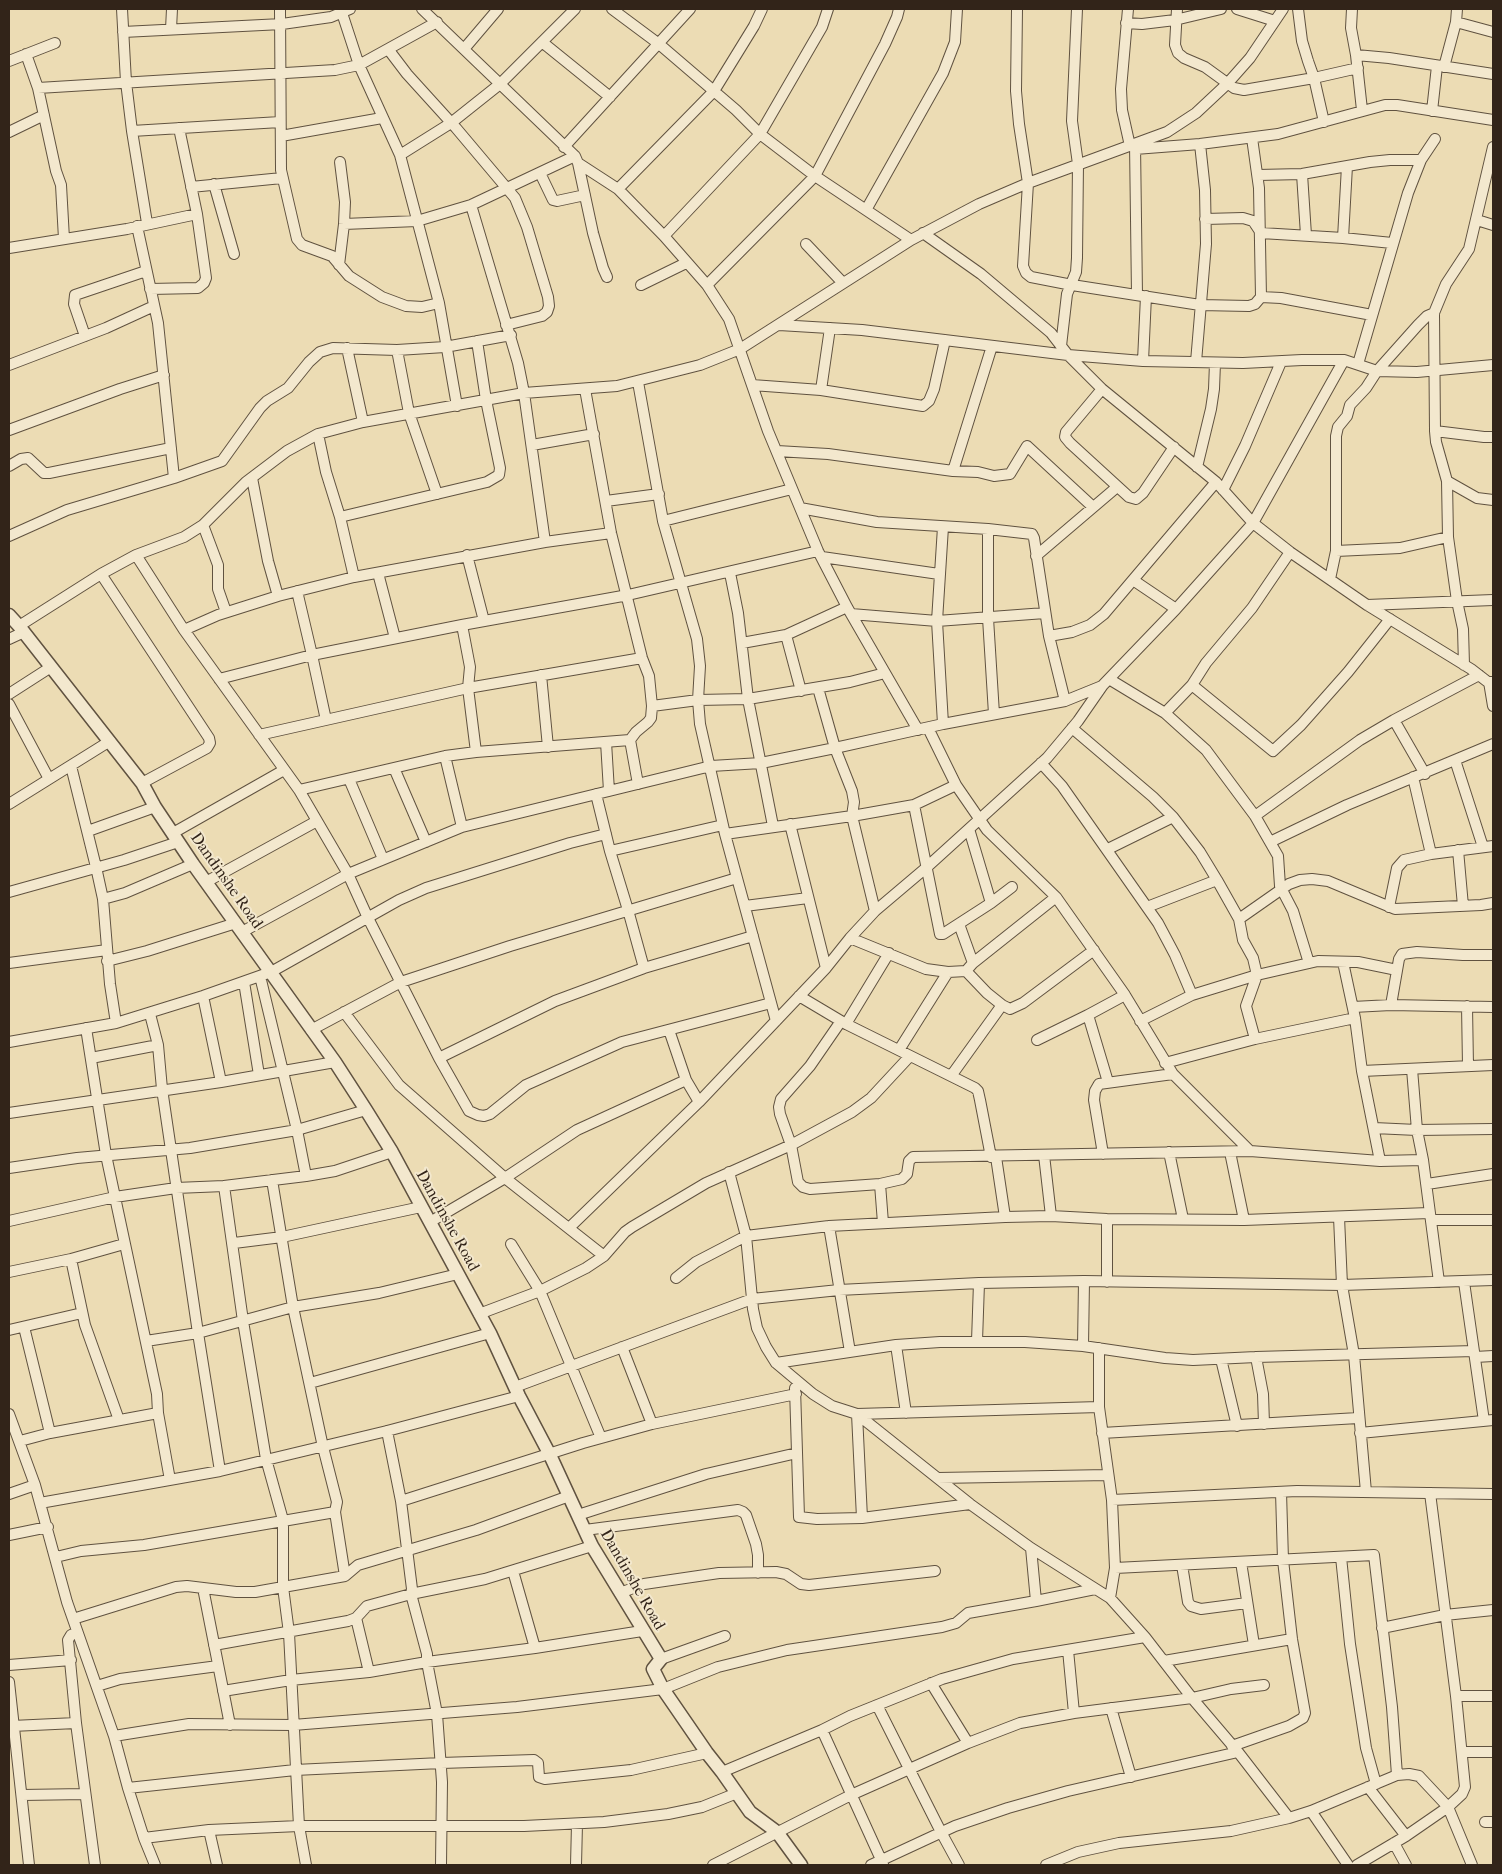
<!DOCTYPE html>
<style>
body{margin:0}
#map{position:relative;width:1502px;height:1874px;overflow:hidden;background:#ecdcb4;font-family:"IM FELL French Canon",serif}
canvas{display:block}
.frame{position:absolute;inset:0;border:10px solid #322419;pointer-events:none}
</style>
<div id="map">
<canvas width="1502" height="1874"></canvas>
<div class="frame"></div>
</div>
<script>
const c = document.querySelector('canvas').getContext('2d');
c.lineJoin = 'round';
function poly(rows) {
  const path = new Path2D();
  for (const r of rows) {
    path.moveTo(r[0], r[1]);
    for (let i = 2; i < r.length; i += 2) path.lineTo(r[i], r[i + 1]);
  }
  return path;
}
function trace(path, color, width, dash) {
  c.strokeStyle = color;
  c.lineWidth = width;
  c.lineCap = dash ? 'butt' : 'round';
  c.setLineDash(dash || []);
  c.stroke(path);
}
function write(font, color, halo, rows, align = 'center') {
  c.font = font + ' "IM FELL French Canon",serif';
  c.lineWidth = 4;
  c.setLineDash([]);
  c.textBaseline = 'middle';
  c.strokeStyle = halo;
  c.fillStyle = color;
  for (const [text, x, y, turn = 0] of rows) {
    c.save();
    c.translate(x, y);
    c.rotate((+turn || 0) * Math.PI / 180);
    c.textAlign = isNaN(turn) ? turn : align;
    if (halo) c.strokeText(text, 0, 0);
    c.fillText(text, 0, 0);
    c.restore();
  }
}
const minor = poly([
 [122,9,126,82,132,131,147,223],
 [280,9,281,170,297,239,302,245,332,256,349,276,382,297,406,306,422,307,439,303],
 [422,9,575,156,578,163,618,189,664,236,707,285,729,319,768,431,818,551,847,607,918,730],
 [612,9,659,44,736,110,760,134,815,176,911,240],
 [1017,9,1016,91,1019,124,1028,183,1023,266,1026,273,1031,277,1072,285,1200,305,1249,306,1255,304,1261,297,1281,298,1372,315],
 [1128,9,1121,89,1122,110,1130,146],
 [1177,9,1175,45,1178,53,1184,58,1205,67,1234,88,1244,90,1314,78,1358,68],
 [1237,9,1275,21],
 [1298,9,1302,41,1308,61,1314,78,1324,122],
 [1352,9,1351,28,1356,55,1362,110],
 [1457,9,1456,22,1493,32],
 [342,13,359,65,400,155,439,303,457,406],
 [1126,23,1142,24,1175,20,1221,9],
 [171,29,172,9],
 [123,32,282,24,331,17,350,9],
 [542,42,610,97],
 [388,49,407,74,456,128,515,198,527,227,548,297,549,306,547,312,542,316,506,325],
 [464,49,498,9],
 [26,54,38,88,335,70,359,65,437,22],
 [1356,55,1389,58,1493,74],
 [9,61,55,43],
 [1444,67,1456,22],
 [38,88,56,171,61,185,64,239],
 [1432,111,1437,66],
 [132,131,280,122],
 [9,132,44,115],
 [281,136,382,118],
 [1252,138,1259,188,1261,297],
 [1135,144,1137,295],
 [564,147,690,9],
 [1135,149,1200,144,1278,134,1385,105,1397,105,1493,120],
 [400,155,451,123,500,84,575,9],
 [578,163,593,233,603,268,607,277],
 [540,173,553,200,557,201,585,195],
 [1302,174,1306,235],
 [1258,175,1302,174,1370,162,1390,160,1421,160],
 [214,184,234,254],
 [191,187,282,178],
 [618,189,714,91,754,26,762,9],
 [471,205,518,363,524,393,545,542],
 [866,210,943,73,955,42,957,9],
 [1205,219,1243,218,1253,221,1261,233,1343,238,1392,243],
 [1477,220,1493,225],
 [344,224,417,221,471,205,575,156],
 [137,226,158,323,174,478],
 [923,233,981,274,1051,333,1068,355,1102,389,1216,482,1253,523,1290,552,1367,605,1471,669,1493,686],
 [664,236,760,134,822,27,828,9],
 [1343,238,1347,166],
 [806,244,843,283],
 [9,248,127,229,197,214],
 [339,265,344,224,345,202,340,162],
 [641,285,686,263],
 [707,285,815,176,885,44,897,17,899,9],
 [150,289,198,288,204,283,206,278,197,214,179,128],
 [779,325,862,330,1068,355,1143,361,1243,363,1302,360,1344,360,1377,371,1417,372,1493,365],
 [85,336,74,304,75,295,146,271],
 [1061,346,1067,294,1076,272,1077,258,1078,164,1072,121,1077,9],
 [347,348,363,422],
 [397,350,409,413,437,494],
 [1143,361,1146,296],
 [1196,362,1206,244,1205,190,1200,144],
 [1358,364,1408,193,1421,160,1435,139],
 [9,365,106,328,154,306],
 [638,382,663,521,697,639,700,666,698,700,700,724,725,834,776,1021],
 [752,385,821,390,923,406,929,401,934,389,945,340],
 [585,389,611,533,642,658,649,676,652,706,698,700,748,699,850,682,885,673],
 [1102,389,1066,432,1065,437,1070,443,1129,497,1136,499,1143,493,1174,447],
 [821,390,830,328],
 [9,430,120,389,164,375],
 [1435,431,1484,437,1493,437],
 [318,434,326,472,340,517,354,577],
 [532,445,594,434],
 [777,451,828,454,953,471,978,472,994,476,1010,474,1027,446,1093,507],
 [9,466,21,459,28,458,44,473,49,473,171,448],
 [1197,467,1211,409,1214,389,1215,363],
 [953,471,992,346],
 [252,478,268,561,278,596],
 [1447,481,1477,498,1493,500],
 [1223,490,1245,446,1281,362],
 [606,501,659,494],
 [800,508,877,522,988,529,1032,534,1034,538,1049,636,1065,701],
 [340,517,487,482,499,475,500,468,486,400,477,341],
 [663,521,792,489],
 [203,525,218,565,218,589,226,612],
 [943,527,937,621,943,724],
 [988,529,988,618,994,714],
 [9,536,67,510,174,478,222,461,260,408,267,401,288,388,309,362,320,352,333,348,397,350,445,347,511,335],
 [1336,551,1400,548,1448,537],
 [136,555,184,630,299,790,348,874,368,918,439,1058,469,1111,478,1115,484,1116,490,1114,526,1085,622,1042,771,1003],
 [467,555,484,621],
 [1036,556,1117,487],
 [822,557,939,574],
 [378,573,395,638],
 [730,573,738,613,748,699,773,826],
 [101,574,209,738,210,743,207,748,142,783],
 [1330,579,1336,551,1336,436,1338,427,1347,416,1350,405,1366,388,1377,371,1418,325,1427,316,1434,313],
 [1133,580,1176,609],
 [297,591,312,655,326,720],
 [1367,605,1493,600],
 [851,614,937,621,1045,613],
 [462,625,470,667,468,688,476,752],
 [19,626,101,574,136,555,184,537,203,525,246,482,287,451,318,434,363,422,524,393,617,386,700,365,740,349,911,240,979,204,1028,183,1167,132,1196,113,1227,84,1250,58,1283,9],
 [184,630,218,615,278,596,354,577,545,542,611,533],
 [786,635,801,691],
 [1049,636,1072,632,1090,625,1104,614,1216,482],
 [9,639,24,632],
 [742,643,786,635,847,607],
 [1464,665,1463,629,1457,601,1448,537,1447,481,1436,442,1435,431,1434,313,1446,284,1469,249,1493,147],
 [541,675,548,747],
 [219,679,312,655,462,625,628,595,818,551],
 [1109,679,1165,713,1206,750,1255,816,1278,856,1280,886,1293,911,1309,963],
 [1492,682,1489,682,1493,706],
 [1192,685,1273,751,1301,725,1348,672,1390,619],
 [818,688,835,748,852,791,854,802,852,816,875,911],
 [9,694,51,667],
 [9,704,49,779],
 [1165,713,1192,685,1206,663,1252,608,1290,552],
 [1394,720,1425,774],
 [928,728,956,785,987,830,1056,897,1125,995,1173,1074,1250,1151],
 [1072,728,1153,797,1173,817,1200,852,1217,880,1239,919,1243,940,1253,958,1257,975,1246,1006,1255,1039],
 [259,735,468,688,642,658],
 [630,740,638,784],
 [606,742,609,791],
 [445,756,462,827],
 [1455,760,1483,847],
 [1041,763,1062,786,1158,923,1175,955,1192,995],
 [71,766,96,867,103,899,110,984,116,1023],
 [394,768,426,842],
 [1413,777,1431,854],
 [349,779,383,859],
 [299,790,445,756,476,752,630,740,636,732,648,722,651,718,652,706],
 [596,794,610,851,628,910,644,968],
 [9,804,110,741],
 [914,805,940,934,943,934,991,903,1012,887],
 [1255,816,1360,740,1394,720,1479,675],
 [790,824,826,968],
 [969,829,991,903],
 [88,831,155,807],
 [173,833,284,770],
 [725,834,852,816,914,805,956,785],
 [1270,842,1347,805,1493,744],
 [1108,849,1173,817],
 [1458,850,1463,906],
 [610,851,723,825],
 [206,882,317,821],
 [9,892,124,860,178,842],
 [103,899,125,893,193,864],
 [745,906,808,898],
 [1147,907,1217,880],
 [1389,907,1397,868,1404,860,1431,854,1493,846],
 [1239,919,1289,884,1300,880,1312,879,1328,881,1395,909,1481,905,1493,903],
 [959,924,973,963],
 [242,932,348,874,462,827,711,766,761,763,835,748,943,724,1065,701,1102,686],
 [850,938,926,969,948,972,966,971,973,963,1056,897],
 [107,961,147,951,236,923],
 [1343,962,1355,1018,1362,1071,1380,1161],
 [9,963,107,950],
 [966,971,987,993,1002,1005,1010,1009,1023,1003,1094,950],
 [260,976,297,1130,306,1176],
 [244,982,259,1075],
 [203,996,221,1082],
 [799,996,846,1024,975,1088,978,1091,980,1100,991,1157],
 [1391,1005,1399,959,1402,954,1417,952,1463,955,1493,955],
 [1467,1006,1468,1066],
 [1353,1007,1391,1005,1493,1007],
 [344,1012,399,1085,505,1178,604,1256],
 [150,1014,158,1045,162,1089,198,1333,220,1471],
 [841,1021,810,1066,781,1099,779,1107,780,1114,791,1145,798,1182,803,1187,810,1189,880,1184,902,1179,907,1174,909,1161,913,1157,1250,1151,1380,1161,1423,1160],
 [1140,1021,1192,995,1257,975,1318,961,1358,962,1397,970],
 [846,1024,889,953],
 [86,1028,106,1155,157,1394,158,1413,170,1480],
 [311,1030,401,982,510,946,737,878],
 [669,1030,686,1080,699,1102],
 [1037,1040,1088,1015],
 [9,1042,116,1023,203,996,271,972,399,900,426,888,570,843,606,834],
 [899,1050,948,972],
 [91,1058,158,1045],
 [439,1058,555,1001,644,968,753,936],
 [1165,1063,1255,1039,1355,1018],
 [1412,1069,1417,1130,1423,1160,1439,1282],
 [1362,1071,1493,1065],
 [951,1076,1002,1005],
 [1108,1082,1088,1015,1125,995],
 [9,1113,221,1082,335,1062],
 [1374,1128,1417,1130,1493,1129],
 [1169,1152,1183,1219],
 [1230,1152,1244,1220],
 [1103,1154,1094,1100,1095,1091,1099,1084,1173,1074],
 [1044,1155,1051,1216],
 [996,1157,1005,1217],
 [9,1168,77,1158,190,1148,297,1130,366,1110],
 [729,1172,746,1236,753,1309,757,1328,766,1347,776,1363,813,1394,832,1406,857,1414,1099,1407],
 [272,1180,293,1307,323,1447,337,1502,335,1512,345,1576],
 [880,1184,883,1223],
 [1427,1184,1493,1174],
 [224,1186,243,1321,266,1459,283,1520,283,1587,289,1633,299,1826,306,1865],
 [1339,1217,1342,1285,1354,1355,1366,1492],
 [1107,1219,1107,1282],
 [1431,1220,1493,1220],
 [9,1221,115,1197,176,1188,224,1186,306,1176,335,1171,392,1152],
 [430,1222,505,1178,577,1130,686,1080],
 [829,1226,850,1352],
 [569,1228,699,1102,826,968,850,938,875,911,927,867,1047,758,1078,721,1103,685,1176,609,1253,523,1344,360],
 [234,1243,282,1237,421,1207],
 [511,1244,540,1291,601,1438],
 [71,1259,85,1325,119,1420],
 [9,1272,71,1259,124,1244],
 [676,1278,696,1262,746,1236,829,1226,1005,1217,1051,1216,1107,1219,1244,1220,1429,1213],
 [1464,1282,1484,1421],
 [479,1314,540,1291,586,1268,604,1256,625,1232,632,1227,706,1183,791,1145,852,1112,871,1098,910,1056],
 [24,1327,50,1433],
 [9,1330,82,1313],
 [146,1341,198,1333,293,1307,379,1293,458,1274],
 [977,1341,979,1283],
 [896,1345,906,1413],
 [1083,1346,1084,1281],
 [622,1347,652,1424],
 [1099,1348,1099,1407,1112,1500,1115,1568,1110,1598],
 [1256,1357,1263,1394,1264,1424],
 [1475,1357,1493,1356],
 [1221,1359,1237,1426],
 [776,1363,896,1345,940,1342,1025,1342,1083,1346,1165,1358,1193,1360,1256,1357,1474,1351],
 [310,1383,490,1333],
 [515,1387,752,1299,839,1290,979,1283,1084,1281,1342,1285,1493,1280],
 [795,1388,799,1517,817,1519,862,1518,970,1504],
 [9,1414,35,1485,67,1602,114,1736,128,1788,144,1838,155,1865],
 [857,1414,970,1504,1031,1548,1110,1598,1145,1637,1192,1698,1238,1752,1289,1818],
 [857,1414,862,1518],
 [387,1431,401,1501,412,1589,411,1594,427,1654,427,1662,437,1714,442,1782,441,1865],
 [1102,1433,1358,1418],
 [1360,1433,1493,1420],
 [20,1441,50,1433,158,1413],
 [938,1478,1108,1475],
 [9,1494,35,1485],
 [1112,1500,1297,1491,1493,1494],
 [401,1501,583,1443,652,1424,796,1394],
 [40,1503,220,1471,387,1431,519,1396],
 [578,1515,706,1474,797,1453],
 [585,1530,738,1510,743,1512,746,1515,756,1544,758,1555,758,1573],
 [9,1535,48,1527],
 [1031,1548,1036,1601],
 [56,1557,81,1551,144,1545,335,1512],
 [1341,1557,1350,1644,1366,1748,1376,1784],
 [1241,1562,1254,1645],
 [1182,1565,1188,1602,1191,1606,1201,1609,1247,1603],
 [1115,1568,1374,1555,1392,1707,1397,1775],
 [513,1571,535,1648],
 [203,1588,230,1725],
 [620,1593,644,1584,719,1573,776,1572,786,1574,801,1584,809,1585,935,1571],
 [356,1618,369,1672],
 [73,1619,176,1587,187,1586,236,1592,255,1592,345,1576,358,1565,476,1530,569,1496],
 [1382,1628,1445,1615,1493,1610],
 [77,1632,71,1635,68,1640,76,1723,95,1865],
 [214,1645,348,1621,356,1618,367,1606,411,1594,485,1579,592,1546],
 [1068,1650,1074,1713],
 [661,1659,725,1636],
 [1164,1661,1292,1639],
 [9,1665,71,1660],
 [9,1682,29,1865],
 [931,1683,968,1743],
 [97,1686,120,1679,218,1666],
 [223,1691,291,1680,369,1672,427,1662,535,1648,642,1631],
 [1456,1696,1493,1696],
 [877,1705,941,1832,959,1865],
 [1111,1708,1131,1777],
 [12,1726,76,1723],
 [822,1730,883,1864],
 [114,1736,189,1724,293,1725,517,1707,663,1689,718,1667,787,1650,942,1627,956,1623,968,1613,1036,1601,1095,1589],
 [1232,1746,1289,1726,1303,1718,1305,1713,1292,1639,1283,1560,1281,1492],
 [1462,1752,1493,1752],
 [722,1772,822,1730,850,1716,942,1679,1013,1659,1145,1637],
 [1368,1787,1406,1836],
 [128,1788,295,1770,441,1763,534,1760,538,1763,539,1777,545,1779,631,1770,707,1753],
 [22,1795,85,1794],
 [1311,1811,1348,1865],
 [1485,1822,1493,1822],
 [209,1830,217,1865],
 [144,1838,209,1830,299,1826,524,1826,604,1822,668,1814,702,1807,737,1793],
 [1394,1843,1406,1865],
 [576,1865,577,1824],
 [713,1865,851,1795,968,1743,1020,1723,1074,1713,1192,1698,1231,1689,1264,1685],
 [871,1865,955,1826,1008,1808,1068,1791,1238,1752],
 [1046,1865,1078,1852,1119,1843,1231,1831,1289,1818,1311,1811,1397,1775,1409,1774,1419,1776,1448,1807,1472,1865],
 [1357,1865,1406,1836,1448,1807,1462,1794,1465,1787,1456,1696,1430,1493]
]);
const tertiary = poly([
 [9,615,19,626,142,783,155,807,193,864,335,1062,366,1110,392,1152,490,1333,519,1396,550,1455,592,1546,661,1659,653,1669,663,1689,707,1753,722,1772,750,1812,777,1832,801,1865]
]);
trace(minor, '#605240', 12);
trace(tertiary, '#605240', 15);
trace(minor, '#f3e8ce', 10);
trace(tertiary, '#f3e8ce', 12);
write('16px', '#322419', '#f3e8ce', [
 ["Dandinshe Road",226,881,55],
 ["Dandinshe Road",447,1221,61],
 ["Dandinshe Road",632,1580,60]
]);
</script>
